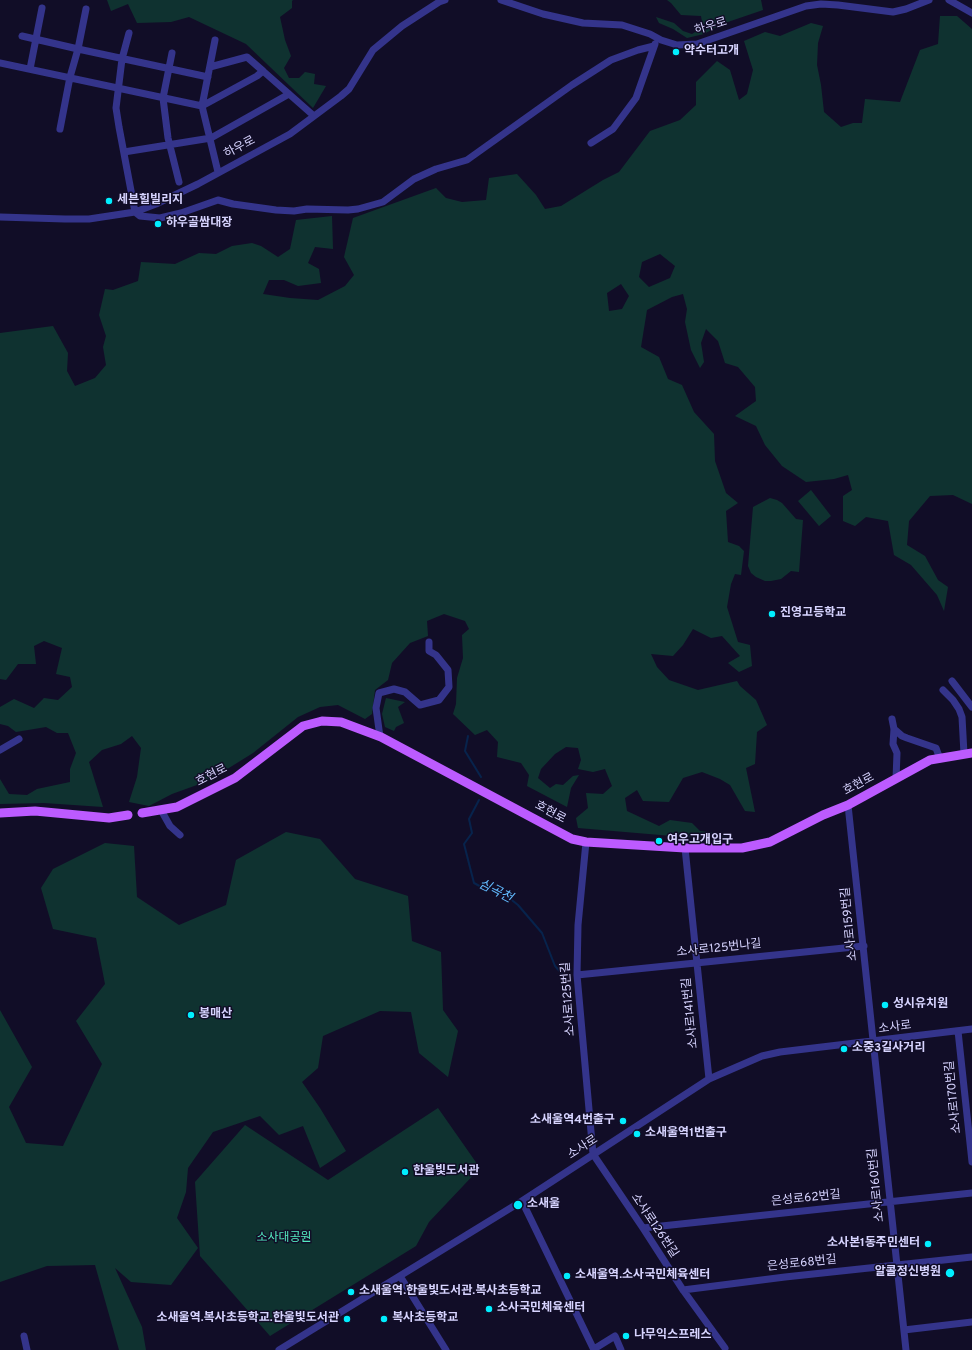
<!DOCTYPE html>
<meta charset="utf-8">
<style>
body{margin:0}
canvas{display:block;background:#110d27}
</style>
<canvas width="972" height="1350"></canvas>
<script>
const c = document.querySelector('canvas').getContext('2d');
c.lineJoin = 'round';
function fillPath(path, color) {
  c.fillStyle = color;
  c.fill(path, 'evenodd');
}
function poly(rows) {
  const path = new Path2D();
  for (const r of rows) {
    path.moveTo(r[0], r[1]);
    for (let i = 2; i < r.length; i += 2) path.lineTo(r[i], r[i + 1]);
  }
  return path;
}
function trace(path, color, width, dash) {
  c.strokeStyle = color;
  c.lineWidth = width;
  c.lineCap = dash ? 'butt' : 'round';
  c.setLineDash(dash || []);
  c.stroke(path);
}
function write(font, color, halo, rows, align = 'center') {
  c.font = font + ' Overpass,"Noto Sans KR",sans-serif';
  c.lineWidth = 3;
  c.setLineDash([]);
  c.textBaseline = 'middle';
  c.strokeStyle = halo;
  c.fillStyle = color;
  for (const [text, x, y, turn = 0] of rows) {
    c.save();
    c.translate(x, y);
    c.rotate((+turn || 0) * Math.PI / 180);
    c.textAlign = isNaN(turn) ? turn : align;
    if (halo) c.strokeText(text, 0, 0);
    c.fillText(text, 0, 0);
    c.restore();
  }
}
fillPath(poly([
 [107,0,293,0,292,1,292,8,280,17,285,40,291,56,284,68,289,78,299,78,305,72,315,74,314,84,326,86,313,108,246,44,189,17,171,22,137,23,128,4,111,11],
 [667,0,761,0,763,10,722,24,704,34,687,38,673,29,659,23,656,17,674,23,683,31,692,34,703,27,701,16,681,15,671,3],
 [940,16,957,16,972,29,972,504,953,495,930,496,909,521,907,545,925,556,938,580,948,587,944,611,937,595,911,565,894,555,888,521,866,517,855,526,843,521,843,496,852,490,848,475,834,479,806,482,782,466,765,445,756,426,735,416,756,401,755,387,738,367,725,363,718,341,706,329,701,343,704,362,700,368,691,350,685,322,687,309,683,294,672,297,647,310,641,347,659,357,668,379,682,385,694,412,714,434,715,461,726,493,738,503,726,511,728,542,739,546,744,551,741,575,735,574,731,584,727,607,738,642,750,645,752,666,739,672,728,663,740,656,722,636,711,638,693,629,683,645,673,656,651,654,657,667,669,680,698,690,737,681,740,686,756,700,767,725,757,732,755,764,746,768,755,812,745,811,730,785,720,779,702,772,683,778,669,802,643,801,637,790,625,798,627,811,659,826,670,820,692,823,700,831,725,834,728,838,684,837,578,828,576,818,588,808,586,793,603,794,612,786,605,769,593,772,578,769,581,760,578,748,566,747,555,754,541,769,538,778,550,788,556,784,563,785,573,776,579,775,571,788,567,807,527,786,529,775,521,763,497,757,498,742,487,730,475,735,453,714,456,704,457,678,463,658,462,635,469,629,465,621,444,614,427,621,428,636,410,643,392,663,388,680,375,690,372,714,365,719,338,705,320,707,298,717,253,753,208,781,172,794,149,806,129,802,137,777,141,748,132,736,121,744,102,750,89,762,103,807,44,803,0,804,0,779,9,794,27,795,37,789,70,782,70,769,76,753,68,733,57,733,46,727,16,732,8,726,0,724,0,707,14,699,34,708,44,698,58,700,72,687,70,677,56,674,62,648,44,641,34,646,36,664,18,664,6,680,0,679,0,333,53,326,68,353,67,371,75,386,95,378,106,365,103,347,106,336,99,315,105,289,113,290,138,281,141,262,175,264,199,253,216,254,232,246,252,243,261,246,278,257,290,249,296,220,332,216,333,249,315,247,308,263,319,269,321,283,298,286,284,280,269,280,263,294,290,298,318,300,345,286,354,275,344,257,353,218,436,188,446,198,462,202,486,200,489,178,517,174,536,195,545,209,561,206,603,180,619,172,650,131,680,120,696,105,696,82,717,61,730,70,739,100,747,94,753,70,744,41,765,32,780,36,811,23,823,26,818,43,817,65,821,85,824,112,841,127,853,123,862,123,865,99,900,102,920,50,938,44],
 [660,254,675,266,670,278,649,287,639,277,642,262],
 [621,284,629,296,622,309,609,311,607,293],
 [811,490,831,516,819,526,798,501],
 [770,498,777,500,782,503,796,519,803,520,799,572,791,571,781,579,771,581,765,581,756,577,751,573,748,566,753,507],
 [386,698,405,702,398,707,404,723,396,727,394,731,385,727,382,714],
 [286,832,320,839,355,879,408,896,412,941,441,952,443,1010,458,1031,448,1077,419,1053,411,1012,380,1011,323,1036,318,1068,302,1082,320,1108,346,1151,320,1168,303,1126,279,1135,260,1116,213,1132,188,1168,186,1192,177,1218,198,1248,171,1285,131,1282,115,1268,142,1327,146,1350,119,1350,95,1265,47,1266,0,1282,0,1010,32,1067,9,1107,26,1143,63,1146,102,1064,76,1021,105,984,96,938,53,929,41,888,53,869,105,843,134,846,137,897,179,925,226,905,236,860],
 [438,1108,480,1168,429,1222,416,1246,270,1336,200,1256,195,1182,245,1125,328,1180]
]), '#0f3230');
trace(poly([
 [468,736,465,751,481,777],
 [479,800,469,819,472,833,464,844,474,883,485,889,503,893,518,905,542,933,555,966,563,975]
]), '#07234c', 2);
trace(poly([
 [501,0,543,14,583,23,622,25,650,34,661,40,677,45,697,44,806,6,821,4,838,5,893,12,906,9,929,0],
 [949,0,972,13],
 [129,33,122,59,116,108,119,127,135,212,140,216,160,218,181,213,218,200,233,204,276,210,294,211,307,209,348,210,358,209,383,202,414,179,436,169,467,160,572,85,611,60,638,50,654,46],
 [22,36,78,49,86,9],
 [215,40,202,106,218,172],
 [172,53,163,98,168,138,179,182],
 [0,63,202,106,257,76,263,71,314,116],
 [210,67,247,57,263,71],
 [30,69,42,8],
 [60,129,70,77,78,49,208,77],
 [591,143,613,129,636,98,655,44],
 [124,152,211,138,289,94],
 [0,217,65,219,89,219,135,212,156,204,198,184,290,134,341,96,349,89,373,50,402,26,439,2,445,0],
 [952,681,972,707],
 [943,690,953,700,959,709,962,717,964,754],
 [892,719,894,729,893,744,897,753,896,779],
 [894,729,902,736,907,738,933,747,936,748,940,759],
 [380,737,376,708,379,693,394,689,405,692,420,705,439,700,449,687,448,670,436,655,429,651,429,642],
 [0,750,19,739],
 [848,805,906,1350],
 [161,810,170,826,180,835],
 [586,842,578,925,577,975,593,1154,643,1228,683,1290,725,1348],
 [685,848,709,1079],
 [577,975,864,946],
 [958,1031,972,1162],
 [522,1201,594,1350],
 [643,1228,972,1193],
 [400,1276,446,1350],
 [683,1290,785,1277,972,1257],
 [904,1330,972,1322],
 [24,1336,27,1350],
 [594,1349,615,1336,621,1350],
 [279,1350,522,1201,709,1079,762,1056,780,1052,972,1029]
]), '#34348b', 7);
trace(poly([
 [0,813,35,811,109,818,128,815],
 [142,813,177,807,235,778,303,726,322,721,341,722,381,737,572,839,586,842,685,848,742,848,770,842,823,815,848,805,930,760,972,753]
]), '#bc5bff', 9);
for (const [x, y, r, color] of [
 [676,52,4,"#0ef"],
 [109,201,4,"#0ef"],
 [158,224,4,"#0ef"],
 [772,614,4,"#0ef"],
 [659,841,4,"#0ef"],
 [885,1005,4,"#0ef"],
 [191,1015,4,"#0ef"],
 [844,1049,4,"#0ef"],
 [623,1121,4,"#0ef"],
 [637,1134,4,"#0ef"],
 [405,1172,4,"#0ef"],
 [518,1205,5,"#0ef"],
 [928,1244,4,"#0ef"],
 [950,1273,5,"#0ef"],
 [567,1276,4,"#0ef"],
 [351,1292,4,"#0ef"],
 [489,1309,4,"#0ef"],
 [347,1319,4,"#0ef"],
 [384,1319,4,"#0ef"],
 [626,1336,4,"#0ef"]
]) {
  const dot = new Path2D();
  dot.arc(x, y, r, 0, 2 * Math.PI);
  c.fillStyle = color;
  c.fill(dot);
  trace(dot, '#110d27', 1.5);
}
write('12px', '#d7d4ff', '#110d27', [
 ["하우로",711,27,-17],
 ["하우로",240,148,-28],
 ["호현로",212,776,-27],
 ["호현로",859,785,-28],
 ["호현로",550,813,28],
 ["소사로159번길",850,924,-96],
 ["소사로125번나길",719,949,-6],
 ["소사로125번길",569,999,-94],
 ["소사로141번길",691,1013,-96],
 ["소사로",895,1028,-7],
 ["소사로170번길",954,1097,-96],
 ["소사로",583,1148,-33],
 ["소사로160번길",877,1185,-96],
 ["은성로62번길",806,1199,-6],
 ["소사로126번길",654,1226,56],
 ["은성로68번길",802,1264,-6]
]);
write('bold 12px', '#d7d4ff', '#110d27', [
 ["약수터고개",684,52],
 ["세븐힐빌리지",117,201],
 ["하우골쌈대장",166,224],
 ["진영고등학교",780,614],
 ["여우고개입구",667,841],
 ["성시유치원",893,1005],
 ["봉매산",199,1015],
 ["소중3길사거리",852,1049],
 ["소새울역4번출구",615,1121,"right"],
 ["소새울역1번출구",645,1134],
 ["한울빛도서관",413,1172],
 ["소새울",527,1205],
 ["소사본1동주민센터",920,1244,"right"],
 ["알콜정신병원",941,1273,"right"],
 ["소새울역.소사국민체육센터",575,1276],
 ["소새울역.한울빛도서관.복사초등학교",359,1292],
 ["소사국민체육센터",497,1309],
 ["소새울역.복사초등학교.한울빛도서관",339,1319,"right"],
 ["복사초등학교",392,1319],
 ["나무익스프레스",634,1336]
], 'left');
write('12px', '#54eac0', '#110d27', [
 ["소사대공원",284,1239]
]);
write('italic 13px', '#62bbff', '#110d27', [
 ["심곡천",495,892,27]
]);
</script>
